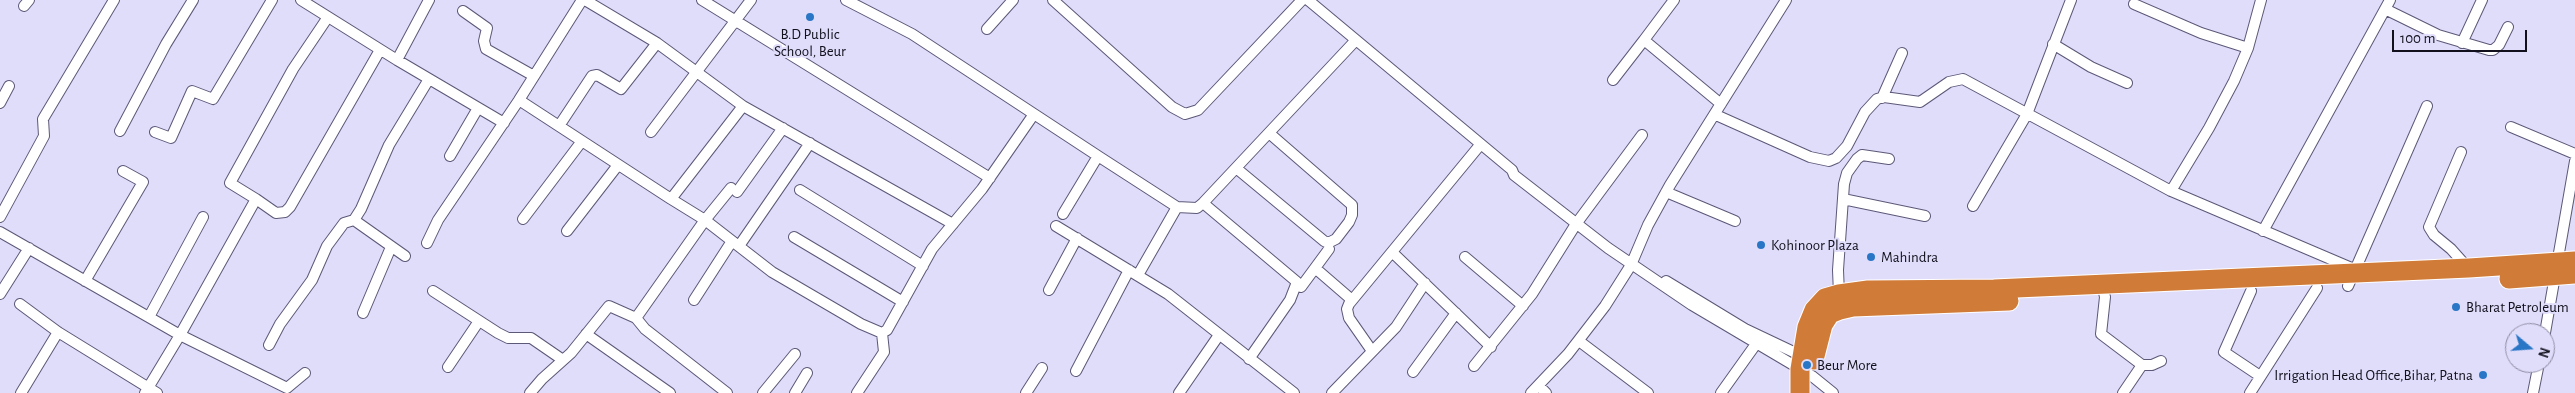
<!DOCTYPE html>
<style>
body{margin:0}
#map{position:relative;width:2575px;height:393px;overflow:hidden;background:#e0ddfb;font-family:"Alegreya Sans",sans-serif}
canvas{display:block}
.north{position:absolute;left:2505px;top:323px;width:50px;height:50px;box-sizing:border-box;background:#e0ddfb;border:1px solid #8d8ba2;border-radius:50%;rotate:108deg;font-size:14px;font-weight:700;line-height:20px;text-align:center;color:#11101c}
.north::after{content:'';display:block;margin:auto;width:18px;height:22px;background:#2a76c6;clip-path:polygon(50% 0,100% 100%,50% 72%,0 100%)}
.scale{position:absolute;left:2392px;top:30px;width:135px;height:22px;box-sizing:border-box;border:2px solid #11101c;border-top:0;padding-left:6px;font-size:15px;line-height:18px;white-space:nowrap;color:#11101c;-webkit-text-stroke:4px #e0ddfb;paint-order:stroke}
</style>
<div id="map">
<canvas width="2575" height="393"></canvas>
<div class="north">N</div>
<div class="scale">100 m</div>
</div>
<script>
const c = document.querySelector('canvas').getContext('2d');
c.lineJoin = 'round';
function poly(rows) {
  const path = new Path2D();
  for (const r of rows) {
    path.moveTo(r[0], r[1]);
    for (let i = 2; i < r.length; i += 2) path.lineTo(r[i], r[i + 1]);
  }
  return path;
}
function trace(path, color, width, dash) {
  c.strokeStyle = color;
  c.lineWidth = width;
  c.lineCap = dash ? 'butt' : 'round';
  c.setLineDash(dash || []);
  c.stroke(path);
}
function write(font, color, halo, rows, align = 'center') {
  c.font = font + ' "Alegreya Sans",sans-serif';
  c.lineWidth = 4;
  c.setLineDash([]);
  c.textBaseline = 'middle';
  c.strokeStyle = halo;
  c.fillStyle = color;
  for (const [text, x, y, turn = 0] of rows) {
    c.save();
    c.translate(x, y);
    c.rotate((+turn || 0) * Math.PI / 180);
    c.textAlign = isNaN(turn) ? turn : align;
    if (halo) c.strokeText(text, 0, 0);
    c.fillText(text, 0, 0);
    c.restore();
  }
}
const street = poly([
 [301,0,397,60,504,123],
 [702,0,990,178],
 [846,0,912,34,1034,114],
 [1053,0,1172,107,1185,114,1198,110,1302,0],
 [1308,0,1512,170,1514,175,1608,248,1692,305,1812,376,1833,393],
 [1674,0,1644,40,1721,104],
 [2134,4,2201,33,2248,48],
 [24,6,29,0],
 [2385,9,2438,35,2489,50,2493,50,2499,45,2508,27],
 [463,11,487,28,484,41,486,49,534,76],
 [987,29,1013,0],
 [2462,43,2482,0],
 [2053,44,2091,67,2127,83],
 [397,60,429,0],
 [1613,80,1644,40],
 [1882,98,1902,53],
 [519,100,582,0],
 [0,103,9,86],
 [743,106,953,224],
 [1716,115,1810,157,1829,161,1836,158,1847,146,1865,112,1877,99,1884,97,1920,102,1949,82,1963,79,2171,191,2354,269],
 [559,126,592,76,597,75,621,89,657,43],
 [2511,127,2575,154],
 [120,131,166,44,193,0],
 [155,132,171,138,192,91,213,99,272,0],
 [651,132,751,0],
 [2461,152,2429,227,2434,235,2451,249,2468,268],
 [450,156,478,108],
 [1098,156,1177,207,1138,275],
 [1236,168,1324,241,1328,243,1336,239,1349,222,1352,215,1352,205,1269,133],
 [731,188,705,220,772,272,861,324,882,333,887,330,932,249,982,189,1034,114,1098,156,1063,214],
 [800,190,923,266],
 [2171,191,2209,128,2234,81,2248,48,2261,0],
 [737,192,783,128],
 [1666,192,1735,221],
 [256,199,276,213,285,212,290,207,380,50],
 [1843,199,1925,216],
 [1203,203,1297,282,1290,300,1249,359],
 [1973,206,2027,114,2071,0],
 [1177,207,1197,208,1203,203,1356,40],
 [0,217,44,136,43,119,114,0],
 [523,219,582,141],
 [354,220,405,256],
 [1056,226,1168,294,1294,393],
 [567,231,618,165],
 [2263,231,2390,0],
 [0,232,180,335,287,388,305,373],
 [794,237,903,302],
 [427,243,438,220,519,100,671,199,743,106,657,43,585,0],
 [739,246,810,143],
 [1392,252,1491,347],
 [1465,257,1523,306],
 [1315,268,1352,300],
 [85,281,143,182,123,171],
 [1666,281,1745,329,1804,357],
 [2102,284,2105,297,2101,334,2142,365,2123,393],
 [2348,286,2427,106],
 [1301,287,1329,249],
 [1049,290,1077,238],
 [433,291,498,333,508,338,531,338,563,360],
 [2251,291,2224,352,2260,376],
 [0,294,29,248],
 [1839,294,1838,270,1844,184,1847,173,1857,159,1862,155,1889,159],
 [694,300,732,241],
 [20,304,58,332,157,393],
 [363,313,391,247],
 [149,317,203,217],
 [636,318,645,329,727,393],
 [2545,333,2575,161],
 [586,334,670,393],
 [1579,341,1648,393],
 [269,345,280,324,312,280,327,246,344,223,354,220,361,209,389,145,429,79],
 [1372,351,1349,318,1347,309,1349,304,1480,145],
 [2142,365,2152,365,2161,361],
 [1474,366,1532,294,1576,224,1642,135],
 [448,367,479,321],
 [1076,371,1129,270],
 [1413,372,1456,313],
 [1539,386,1546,393],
 [21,393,58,332],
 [145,393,180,335,256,199,230,183,293,69,328,17],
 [530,393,542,379,571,353,609,306,636,318,705,220,671,199],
 [763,393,795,354],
 [795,393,807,373],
 [857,393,884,352,882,333],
 [1026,393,1042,368],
 [1179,393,1219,335],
 [1332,393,1396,327,1425,283],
 [1531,393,1568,354,1605,306,1631,265,1648,225,1670,185,1786,0],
 [1721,393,1756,344],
 [2250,393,2317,288],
 [2533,393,2539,363]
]);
const highway = poly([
 [2509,279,2575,274],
 [1814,360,1823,325,1830,314,1840,310,1853,307,2009,301],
 [1800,393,1800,369,1807,327,1814,310,1825,298,1839,294,1868,290,1994,289,2469,268,2575,261]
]);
trace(street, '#5c5877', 12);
trace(highway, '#fff', 21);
trace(street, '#fff', 10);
trace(highway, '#d17b38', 19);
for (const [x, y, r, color] of [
 [810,17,5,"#2a76c6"],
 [1761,245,5,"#2a76c6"],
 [1871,257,5,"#2a76c6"],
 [2456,307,5,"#2a76c6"],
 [1807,365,5,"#2a76c6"],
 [2483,375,5,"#2a76c6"]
]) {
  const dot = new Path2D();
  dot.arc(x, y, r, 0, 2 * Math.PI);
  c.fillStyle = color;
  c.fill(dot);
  trace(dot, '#e0ddfb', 2);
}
write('15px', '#11101c', '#e0ddfb', [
 ["B.D Public",810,34,"center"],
 ["School, Beur",810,51,"center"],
 ["Kohinoor Plaza",1771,245],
 ["Mahindra",1881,257],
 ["Bharat Petroleum",2466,307],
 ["Beur More",1817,365],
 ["Irrigation Head Office,Bihar, Patna",2473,375,"right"]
], 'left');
</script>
